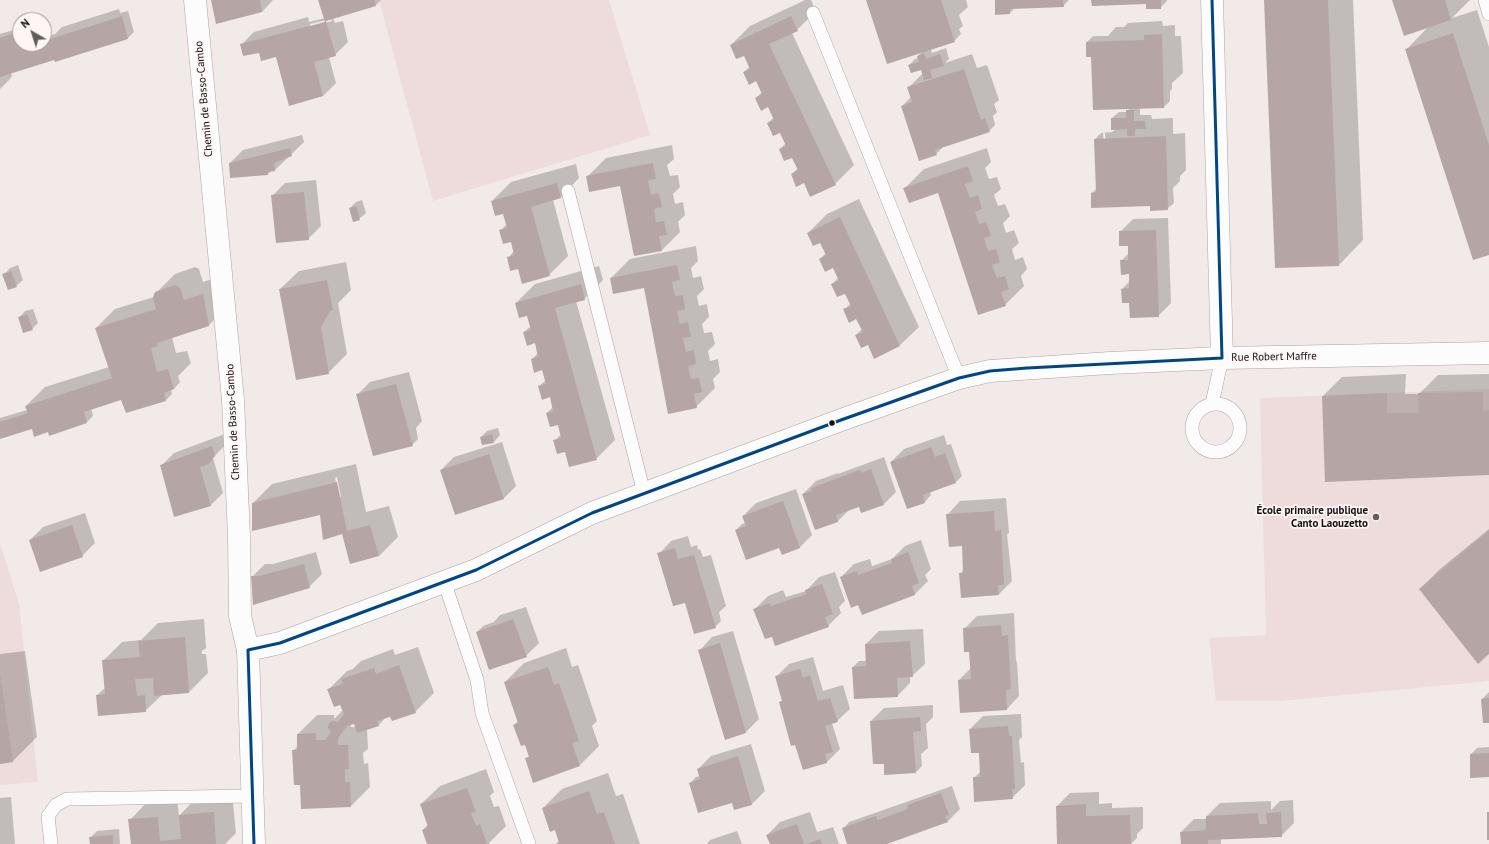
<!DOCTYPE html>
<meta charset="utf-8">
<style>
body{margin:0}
#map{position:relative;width:1489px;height:844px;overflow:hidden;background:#f2eae9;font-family:"PT Sans",sans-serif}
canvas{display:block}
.north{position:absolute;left:12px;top:12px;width:40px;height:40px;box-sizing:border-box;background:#fff5f5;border:1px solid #a19999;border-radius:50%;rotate:321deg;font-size:11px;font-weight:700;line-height:16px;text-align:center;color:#151010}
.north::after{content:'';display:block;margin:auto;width:14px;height:18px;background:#625c5c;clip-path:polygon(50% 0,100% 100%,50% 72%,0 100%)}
</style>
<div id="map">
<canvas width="1489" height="844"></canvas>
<div class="north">N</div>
</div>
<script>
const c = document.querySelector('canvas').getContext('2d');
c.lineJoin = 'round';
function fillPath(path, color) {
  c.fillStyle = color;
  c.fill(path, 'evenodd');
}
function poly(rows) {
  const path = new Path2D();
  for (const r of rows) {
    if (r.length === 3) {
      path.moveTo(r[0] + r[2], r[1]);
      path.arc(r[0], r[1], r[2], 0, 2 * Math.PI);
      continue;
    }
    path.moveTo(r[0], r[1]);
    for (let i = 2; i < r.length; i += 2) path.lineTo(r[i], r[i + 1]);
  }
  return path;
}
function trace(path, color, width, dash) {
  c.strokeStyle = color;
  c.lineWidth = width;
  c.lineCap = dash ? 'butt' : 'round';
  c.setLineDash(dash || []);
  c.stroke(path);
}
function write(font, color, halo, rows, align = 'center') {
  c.font = font + ' "PT Sans",sans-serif';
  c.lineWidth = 3.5;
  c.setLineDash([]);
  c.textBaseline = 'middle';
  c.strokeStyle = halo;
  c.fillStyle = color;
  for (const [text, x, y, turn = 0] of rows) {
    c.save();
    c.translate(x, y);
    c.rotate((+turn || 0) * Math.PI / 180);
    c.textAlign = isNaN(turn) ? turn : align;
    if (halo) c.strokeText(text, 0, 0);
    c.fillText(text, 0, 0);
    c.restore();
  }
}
fillPath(poly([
 [379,0,609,0,650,135,433,201],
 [1489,389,1489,681,1281,701,1216,701,1209,638,1266,635,1260,398],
 [0,543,19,604,38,782,0,785]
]), '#eddcdb');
fillPath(poly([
 [212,0,273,0,262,12],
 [319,0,381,0,375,6,333,18,335,23,343,21,348,42,335,55,329,57,336,83,323,96,290,104,277,55,260,52,241,45,254,32,308,17,309,22,325,18],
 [331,19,332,21,310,27,310,24],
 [805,0,811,0,816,11,797,30,792,33,854,165,835,184,805,182,792,174,798,168,792,157,780,149,786,143,781,131,768,123,774,117,768,106,756,98,762,92,756,80,744,72,750,66,744,54,731,45,750,26],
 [867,0,966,0,968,7,959,15,963,26,959,29,961,34,954,41,931,49,932,53,946,48,949,59,945,63,972,54,977,68,987,65,999,100,994,104,997,112,993,116,995,125,989,131,942,147,942,148,936,154,902,106,911,97,908,88,923,73,922,69,909,65,915,59,918,58,918,56,922,52],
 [996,0,1069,0,1063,6,1015,8,1010,13],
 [1092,0,1167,0,1167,1,1160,8,1147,3],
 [1265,0,1353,0,1363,240,1339,265],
 [1393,0,1470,0,1452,18,1477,10,1489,47,1489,254,1406,50,1429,26],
 [119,9,120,13,128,11,134,32,128,38,55,58,11,73,12,76,9,80,0,89,0,34,20,28,20,44,44,44,44,37,55,34,62,27],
 [1162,21,1163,26,1175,25,1175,36,1181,36,1183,73,1172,83,1172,89,1170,91,1170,101,1164,107,1140,108,1140,115,1151,115,1152,119,1173,118,1173,134,1185,133,1186,170,1180,176,1180,181,1173,188,1174,203,1167,209,1092,193,1097,188,1095,139,1101,133,1112,132,1116,129,1112,118,1119,112,1127,112,1130,108,1092,57,1087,42,1093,36,1108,36,1116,27,1124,27,1128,23],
 [1103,133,1105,133,1106,144,1104,146],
 [302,135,304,142,275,170,271,171,268,174,230,163,243,150],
 [672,145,674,159,667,165,670,176,678,175,680,187,673,194,675,204,683,202,685,215,678,222,680,232,662,250,621,185,587,177,606,158],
 [987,148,991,162,985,168,989,179,997,177,1001,189,994,195,998,206,1005,204,1010,216,1003,223,1006,233,1014,230,1019,243,1012,249,1015,260,1023,257,1027,269,1021,276,1024,286,1005,305,939,192,905,188,924,169],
 [576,164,579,178,561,197,553,200,568,256,549,275,519,268,508,258,514,251,512,241,500,231,507,224,504,213,492,201,511,182],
 [316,180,321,226,308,239,272,196,285,183],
 [859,199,919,327,900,345,868,343,856,335,862,329,857,318,844,310,850,304,845,292,832,284,838,278,833,267,820,259,826,253,821,241,808,233,827,214],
 [362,200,366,213,359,219,350,208,356,202],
 [1168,218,1171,303,1158,316,1130,302,1122,289,1130,281,1130,273,1121,261,1129,253,1129,245,1120,232,1133,219],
 [696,246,698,261,691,268,693,278,701,276,704,289,697,296,699,306,707,304,709,317,702,324,704,333,712,332,715,344,708,351,710,361,718,359,720,372,713,379,715,388,696,407,645,287,611,278,630,259],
 [346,262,351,290,338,303,347,354,328,373,280,289,299,271],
 [18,265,23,280,16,286,4,275,10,268],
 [599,266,603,280,584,299,576,301,615,440,596,459,566,451,555,441,561,434,558,424,547,413,553,407,551,396,539,386,546,380,543,369,532,359,538,353,535,342,524,332,531,326,528,315,516,303,535,284],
 [195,267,199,269,203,282,221,276,228,306,209,325,172,337,176,353,187,351,191,363,178,376,180,382,174,389,171,390,172,394,166,400,125,397,91,408,93,416,87,422,48,431,35,426,0,438,0,418,27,410,26,406,45,387,109,367,96,328,115,309,154,297,156,293,175,274],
 [33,309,38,323,32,329,19,318,25,311],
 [409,372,422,421,416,428,418,439,412,445,357,395,370,382],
 [1406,374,1405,394,1419,394,1438,375,1489,374,1489,474,1323,396,1342,377],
 [498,428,500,435,494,442,481,437,487,431],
 [225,434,227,443,213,458,223,493,210,506,161,466,174,453],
 [944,435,947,445,951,444,962,476,956,482,932,491,930,493,931,495,925,502,908,508,891,462,904,449],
 [502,442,516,486,503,499,441,470,454,457],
 [884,457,896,492,884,504,859,505,850,509,838,521,816,529,803,494,816,481,838,473,838,474],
 [356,464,366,512,389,506,398,537,379,556,343,533,321,514,253,503,272,484],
 [337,477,341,497,339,497,335,478],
 [796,489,812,535,800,547,780,548,736,530,742,524,746,523,743,516,756,503],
 [1006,498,1009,533,1007,534,1012,581,999,594,962,597,960,574,964,569,963,547,948,514,960,501],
 [85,513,95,543,82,556,30,540,43,527],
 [1489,529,1489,652,1420,589,1439,570],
 [688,536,691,547,697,545,698,550,700,549,703,557,711,555,726,606,719,612,721,621,715,627,685,602,659,554,671,541],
 [921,540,931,569,925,575,928,581,915,594,862,613,859,604,841,577,854,564,870,559,872,566,892,559,905,546],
 [316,552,322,574,309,587,252,577,265,564,273,564],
 [835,572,845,601,839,607,841,613,828,626,773,636,755,609,768,596,783,590,786,597,806,591,819,577],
 [526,607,539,643,526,656,477,632,483,626,494,622,500,615],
 [1014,613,1016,662,1017,661,1019,696,1007,709,959,680,971,668,970,651,964,629,977,616],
 [204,619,206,648,202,651,202,654,206,654,208,673,189,692,163,694,145,711,97,695,105,688,103,661,122,642,141,640,158,623],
 [923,629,925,664,912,676,910,677,910,683,897,696,853,667,859,661,867,661,866,644,879,631],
 [733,631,759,719,746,732,725,738,700,650,712,637],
 [418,647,434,693,415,712,387,716,379,725,367,729,368,749,363,753,364,764,368,763,370,787,351,806,301,784,293,751,298,746,298,734,317,715,334,715,334,719,343,710,341,704,329,689,347,671,353,669,361,661,393,649,395,655],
 [354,722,356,727,351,727,350,724],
 [566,648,572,667,578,665,597,721,592,726,599,746,580,765,534,782,526,759,530,755,526,743,514,725,518,721,505,682,524,663],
 [25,651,37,737,13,761,0,763,0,654],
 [813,657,823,691,843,685,850,709,837,721,832,723,840,749,827,762,803,769,796,744,780,703,783,699,776,677,789,664],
 [1489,692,1489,722,1482,699],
 [933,705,933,717,926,724,928,748,921,754,922,766,916,772,885,767,871,721,884,708],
 [1021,714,1022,737,1019,740,1021,763,1024,762,1025,785,1012,798,974,778,981,771,980,751,970,729,983,716],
 [751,744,765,791,752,804,739,808,735,801,690,783,696,777,700,776,698,769,711,756],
 [1489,747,1489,776,1471,754,1477,748],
 [486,769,494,792,490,796,494,807,499,806,506,826,489,843,490,844,428,844,423,830,428,824,421,804,440,786],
 [608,773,616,796,623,794,640,844,556,844,560,840,556,829,543,808,562,789],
 [952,786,960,809,947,822,884,844,848,844,843,829,849,822],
 [1099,792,1099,804,1112,803,1112,808,1143,807,1143,828,1137,834,1137,838,1131,844,1058,844,1057,806,1070,793],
 [232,794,236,833,225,844,132,844,130,820,148,801,177,798,179,816,198,796],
 [11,797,15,844,0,844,0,798],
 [1293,800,1294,823,1281,836,1221,838,1221,844,1182,844,1181,832,1194,819,1207,819,1207,816,1220,803,1271,801,1271,810,1280,801],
 [810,812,817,832,833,827,839,844,771,844,767,835,780,822],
 [119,829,120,844,91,844,91,837,97,831],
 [737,831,742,844,707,844,710,840]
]), '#0003');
fillPath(poly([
 [211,0,260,0,262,12,216,24],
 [318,0,374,0,376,6,326,21,336,56,314,62,323,96,289,106,276,57,261,61,259,53,243,56,240,44,325,22],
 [866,0,941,0,955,42,887,64],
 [995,0,1063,0,1064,7,1010,9,1010,14,995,15],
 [1091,0,1161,0,1161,9,1146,9,1146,4,1092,6],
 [1264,0,1328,0,1339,266,1275,268],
 [1392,0,1445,0,1451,20,1404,36],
 [122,16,128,39,55,62,54,60,0,77,0,38,20,31,20,44,44,44,44,41],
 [791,16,798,31,769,44,836,185,810,197,804,183,796,187,791,174,798,170,792,158,784,161,779,149,786,146,780,133,773,136,767,123,774,120,768,107,761,111,755,98,762,94,756,81,749,85,743,72,750,69,744,56,736,59,730,45],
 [1453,33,1489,145,1489,255,1473,260,1405,49],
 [1162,34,1164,108,1093,110,1091,57,1086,57,1086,42,1144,40,1144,35],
 [924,53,926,59,940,54,944,66,930,70,932,78,924,80,921,70,911,73,908,65,919,62,917,56],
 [964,69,981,120,985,118,990,132,935,150,937,155,919,161,901,106,912,102,907,87],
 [1126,110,1134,110,1134,121,1145,121,1146,129,1135,129,1135,136,1127,136,1127,129,1111,130,1111,118,1126,118],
 [1166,136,1168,210,1150,211,1150,206,1091,208,1091,193,1096,192,1094,139],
 [290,148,292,156,274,163,275,171,268,172,268,175,230,178,229,163],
 [653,163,656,179,648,180,651,195,659,193,662,207,654,209,656,222,664,221,667,235,659,236,662,251,634,256,620,186,589,192,586,176],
 [968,166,973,181,965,184,970,198,978,195,982,209,975,212,979,224,986,222,991,236,984,238,988,251,996,249,1000,262,992,265,997,278,1005,276,1009,289,1001,292,1006,306,978,315,938,193,909,203,903,188],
 [557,183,561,198,531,207,550,276,522,284,518,269,510,271,507,257,514,255,511,242,503,244,499,230,507,228,503,214,495,216,491,201],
 [304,192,309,240,276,243,271,195],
 [356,206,360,220,353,222,349,208],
 [840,217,900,346,874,359,868,345,861,348,855,335,863,332,856,319,849,323,843,309,851,306,845,294,837,297,831,284,839,281,833,268,825,272,819,259,826,255,820,243,813,246,807,233],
 [1156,230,1159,317,1130,318,1129,303,1122,303,1121,289,1129,288,1129,274,1121,275,1120,260,1128,260,1128,246,1119,246,1119,231],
 [677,265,680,280,672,282,675,296,683,295,685,309,677,311,680,324,688,322,691,337,683,338,686,352,694,350,696,364,688,366,691,379,699,378,702,392,694,394,697,408,668,414,644,288,613,294,610,278],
 [11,271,17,287,8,290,2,274],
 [327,280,333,310,330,311,321,327,329,374,296,380,279,289],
 [581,284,585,300,555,308,597,460,569,467,565,452,557,454,553,440,561,438,558,425,550,427,546,413,553,411,550,397,542,400,538,386,546,384,542,370,534,373,531,359,538,357,535,343,527,346,523,332,531,330,527,316,519,318,515,303],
 [175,285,180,288,184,300,203,294,209,326,157,343,158,346,151,348,157,372,168,369,174,389,164,393,166,401,126,413,121,400,84,412,87,423,49,436,48,432,34,437,32,429,0,439,0,422,28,413,25,406,112,378,95,328,156,309,153,297,155,292],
 [27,314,33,330,23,333,18,317],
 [396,384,413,446,373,456,356,394],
 [1483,392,1483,411,1489,410,1489,475,1325,482,1322,396,1387,393,1387,413,1419,413,1418,393],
 [492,434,494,443,482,445,480,437],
 [212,446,215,456,209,464,200,467,211,506,174,517,160,465],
 [931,447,935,457,945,453,956,483,923,495,925,503,907,509,890,462],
 [489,454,504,499,455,515,440,470],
 [871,469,884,505,861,513,859,507,836,515,838,522,815,530,802,494,812,491,811,488,860,470,861,473],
 [337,482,347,531,370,525,379,556,350,564,342,534,323,540,320,515,252,531,252,503],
 [783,501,800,548,782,555,779,548,746,560,735,530,746,526,742,516],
 [994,511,995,531,1001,530,1004,585,998,585,999,595,961,598,959,573,963,573,962,546,949,547,946,514],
 [72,525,83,557,40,572,29,540],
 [1489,531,1489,654,1478,664,1419,589],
 [675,548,678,559,694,555,716,628,694,634,685,603,673,606,657,553],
 [908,552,919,583,912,586,915,595,862,615,858,605,851,608,840,577,857,571,858,575,892,563,891,559],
 [304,564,310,588,253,605,251,576,259,576],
 [822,584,833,614,825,617,829,627,775,646,772,637,765,639,753,609,770,603,771,606,806,594,805,590],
 [513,619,527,657,489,670,476,632],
 [1001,625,1002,636,1008,635,1011,689,1006,690,1007,710,960,713,958,680,971,679,969,652,964,652,963,628],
 [185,637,189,693,154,696,153,678,135,679,137,696,145,695,146,712,98,716,96,695,105,694,102,660,140,657,138,641],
 [910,641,913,677,897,678,898,697,854,699,852,667,866,666,865,644],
 [720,643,746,733,725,740,698,650],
 [399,665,416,713,392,721,390,717,377,721,379,726,357,733,354,724,347,726,338,738,338,745,348,745,349,769,345,769,345,782,350,782,351,807,301,809,300,785,294,785,292,750,297,750,297,734,316,733,316,740,325,740,331,732,328,728,329,723,332,721,338,722,344,714,340,705,334,707,327,689,343,684,341,679,374,668,376,674],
 [548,667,554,685,559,683,579,741,572,743,580,766,533,783,525,758,529,757,525,745,521,746,513,725,518,723,504,682],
 [800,669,803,678,810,675,818,701,830,698,838,722,825,726,833,752,825,754,827,763,803,770,795,745,791,746,779,702,782,701,775,676],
 [0,674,13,762,0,764],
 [1489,698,1489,723,1483,723,1481,699],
 [920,717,921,731,913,732,916,773,884,775,884,764,873,764,870,721],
 [1008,726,1009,736,1012,736,1015,789,1012,789,1013,799,974,802,973,777,980,777,979,753,971,753,969,729],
 [1489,753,1489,777,1470,778,1470,754],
 [738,756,752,805,734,810,732,803,698,813,689,783,700,779,697,769],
 [467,788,476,812,471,813,476,826,480,824,487,844,427,844,422,830,428,827,420,804],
 [589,791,597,814,604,812,615,844,556,844,559,843,555,830,550,832,542,808],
 [941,793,949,815,945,816,948,822,887,844,847,844,842,828,876,816,878,820,908,809,907,805],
 [1086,804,1086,816,1130,815,1131,844,1057,844,1056,806],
 [214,812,216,844,131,844,128,819,158,817,160,841,181,839,179,815],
 [1281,812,1282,837,1208,840,1208,844,1181,844,1180,832,1206,830,1206,816,1258,813,1259,824,1267,824,1266,813],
 [1487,812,1489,812,1489,840,1487,840],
 [797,824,804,844,770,844,766,835],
 [113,835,113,844,90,844,89,837],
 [820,839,822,844,806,844]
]), '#b6a5a5');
const service = poly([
 [1485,0,1489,14],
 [813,13,959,378],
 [568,191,644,493],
 [1212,404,1222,358],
 [1216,428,24],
 [444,581,477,680,482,713,529,844],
 [51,844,48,816,56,805,67,799,252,796]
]);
const minor = poly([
 [1212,0,1222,358],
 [248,650,280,643,476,570,592,513,841,420,959,378,990,371,1110,363,1222,358,1489,353]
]);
const tertiary = poly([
 [195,0,233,400,239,537,240,616,248,650,254,844]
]);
trace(service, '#a9a4a3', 14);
trace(minor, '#a9a4a3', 23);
trace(tertiary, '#a9a4a3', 23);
trace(service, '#fdfcfc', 13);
trace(minor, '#fdfcfc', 22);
trace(tertiary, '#fdfcfc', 22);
trace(poly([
 [1212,0,1222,358],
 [248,650,280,643,476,570,592,513,841,420,959,378,990,371,1027,368,1222,358],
 [248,650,254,844]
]), '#004687', 3);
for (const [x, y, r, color] of [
 [832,423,3.5,"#151010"],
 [1376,517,4,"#625c5c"]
]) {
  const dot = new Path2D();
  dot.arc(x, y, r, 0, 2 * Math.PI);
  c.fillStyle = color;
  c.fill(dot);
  trace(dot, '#fff5f5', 1.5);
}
write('11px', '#151010', '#fff5f5', [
 ["Chemin de Basso-Cambo",204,99,-95],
 ["Rue Robert Maffre",1274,357,-1],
 ["Chemin de Basso-Cambo",233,422,-93]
]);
write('bold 11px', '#151010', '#fff5f5', [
 ["École primaire publique",1368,511],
 ["Canto Laouzetto",1368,524]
], 'right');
</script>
